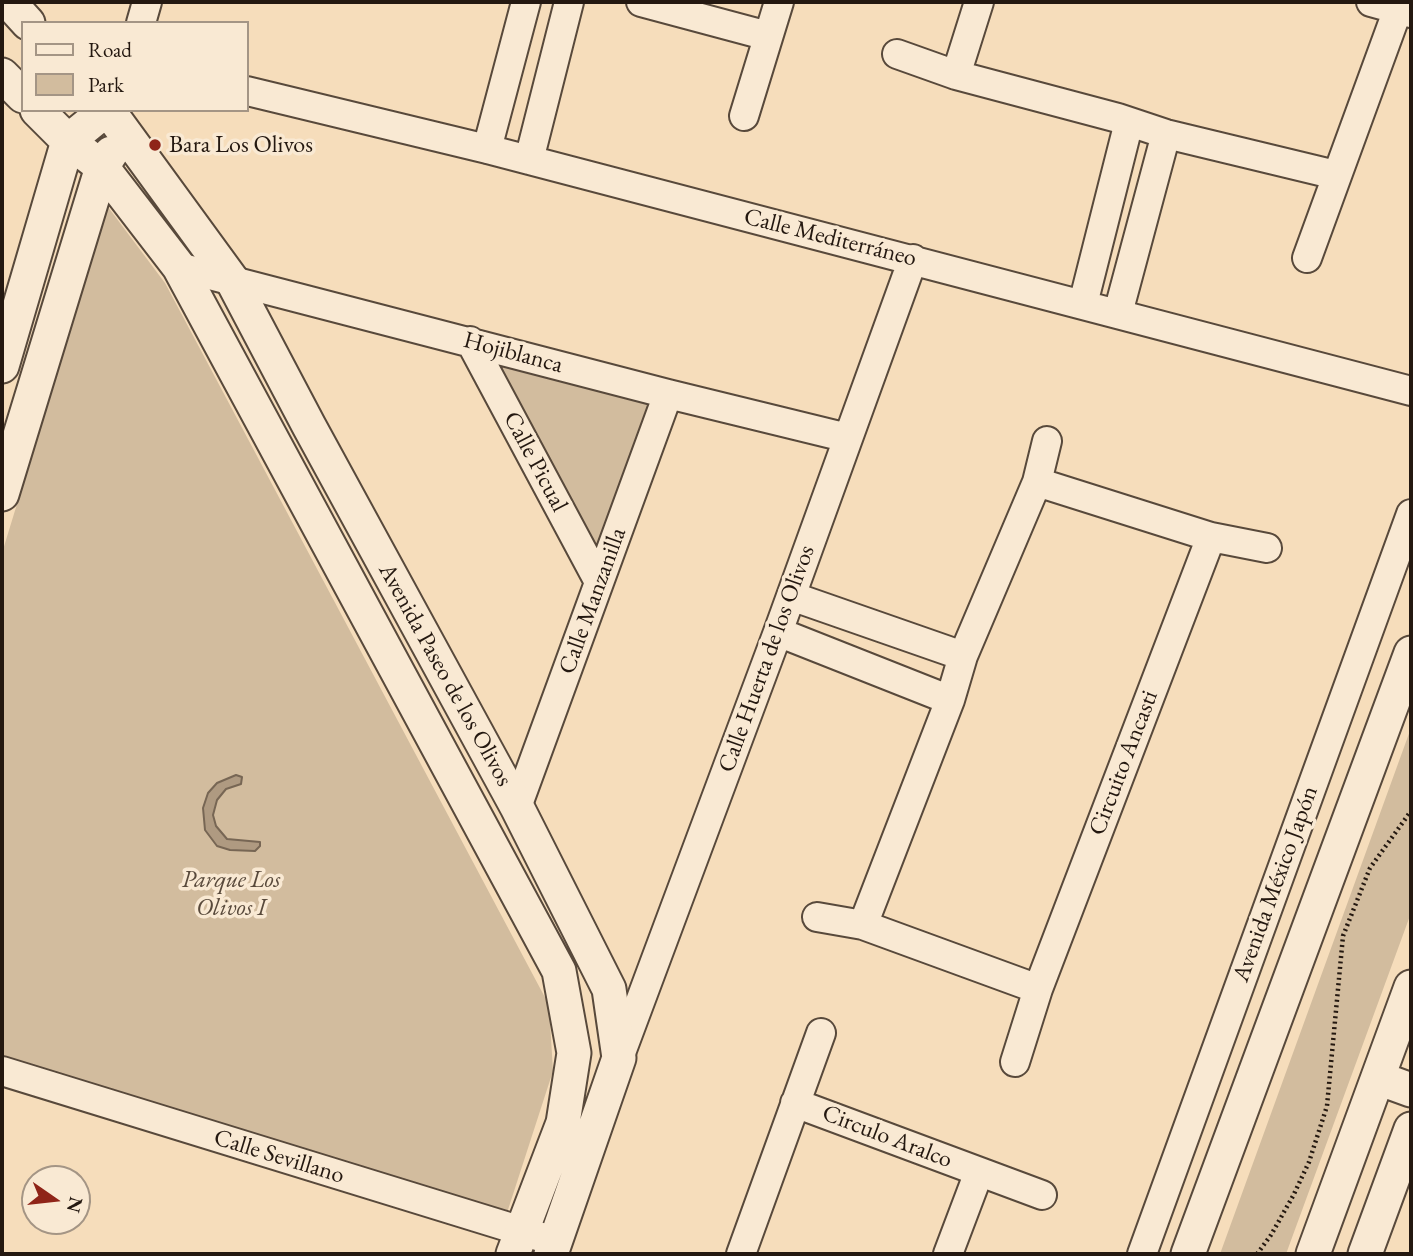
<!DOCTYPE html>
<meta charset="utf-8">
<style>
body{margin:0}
#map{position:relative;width:1413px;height:1256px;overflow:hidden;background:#f6ddbb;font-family:"EB Garamond",serif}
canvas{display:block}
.frame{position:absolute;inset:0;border:4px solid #241810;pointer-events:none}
.legend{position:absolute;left:21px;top:21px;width:228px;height:91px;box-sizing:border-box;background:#f9e9d3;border:2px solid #a49585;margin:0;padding:9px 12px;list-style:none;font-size:21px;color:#241810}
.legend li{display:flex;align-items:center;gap:14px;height:35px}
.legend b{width:35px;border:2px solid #a49585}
.north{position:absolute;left:21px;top:1165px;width:70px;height:70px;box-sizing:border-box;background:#f9e9d3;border:2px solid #a49585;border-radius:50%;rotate:104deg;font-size:19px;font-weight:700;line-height:28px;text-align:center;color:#241810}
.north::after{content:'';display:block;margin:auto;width:24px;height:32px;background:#8f2418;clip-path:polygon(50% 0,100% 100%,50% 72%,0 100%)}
</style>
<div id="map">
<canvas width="1413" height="1256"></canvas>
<div class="frame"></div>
<ul class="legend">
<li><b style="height:9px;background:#f9e9d3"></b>Road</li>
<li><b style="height:19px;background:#d2bc9e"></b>Park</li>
</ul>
<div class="north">N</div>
</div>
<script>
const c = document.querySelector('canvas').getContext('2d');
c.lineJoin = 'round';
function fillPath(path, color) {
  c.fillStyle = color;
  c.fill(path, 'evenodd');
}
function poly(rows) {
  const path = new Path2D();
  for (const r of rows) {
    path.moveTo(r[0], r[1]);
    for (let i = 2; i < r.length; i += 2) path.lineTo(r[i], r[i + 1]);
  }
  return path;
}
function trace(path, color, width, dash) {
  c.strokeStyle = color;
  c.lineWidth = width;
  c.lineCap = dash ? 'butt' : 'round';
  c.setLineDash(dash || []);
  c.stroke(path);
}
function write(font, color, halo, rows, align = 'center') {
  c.font = font + ' "EB Garamond",serif';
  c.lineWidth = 7;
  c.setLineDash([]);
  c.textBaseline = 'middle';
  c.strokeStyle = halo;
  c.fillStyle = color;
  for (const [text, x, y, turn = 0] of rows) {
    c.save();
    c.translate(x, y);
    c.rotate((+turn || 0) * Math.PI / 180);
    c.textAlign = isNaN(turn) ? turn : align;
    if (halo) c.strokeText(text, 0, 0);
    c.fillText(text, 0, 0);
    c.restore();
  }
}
fillPath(poly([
 [108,207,165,283,549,1005,553,1071,505,1219,2,1063,2,553],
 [492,360,653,403,597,559],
 [1411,728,1411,913,1286,1254,1220,1254]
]), '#d2bc9e');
const water = poly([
 [236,775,242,777,241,784,226,789,217,800,213,815,216,826,227,839,260,842,260,846,255,851,230,850,217,846,205,830,203,808,208,793,217,783,236,775]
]);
fillPath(water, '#af9a81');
trace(water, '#776654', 2);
const minor = poly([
 [641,2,768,36],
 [1371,2,1411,13],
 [141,23,147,2],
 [897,54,956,75,1118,118,1166,134,1336,175],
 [956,75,979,2],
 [247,91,487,149,1411,391],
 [744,116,779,2],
 [487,149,526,2],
 [529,160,569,2],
 [1307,258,1398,9],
 [179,267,668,394,848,438],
 [1083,304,1129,122],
 [1118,313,1166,134],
 [470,341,599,582],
 [1037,482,1211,537,1267,548],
 [791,596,963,656],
 [778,632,950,700],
 [517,807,668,394],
 [817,917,863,925,1038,989],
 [863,925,950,700,963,656,1037,482,1047,441],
 [619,1058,778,632,913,259],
 [1015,1062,1038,989,1211,537],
 [2,1071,541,1237],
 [795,1103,1042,1195],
 [741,1254,821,1033],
 [948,1254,979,1172],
 [1142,1254,1411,514]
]);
const tertiary = poly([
 [9,2,28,23],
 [2,75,23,96],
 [37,110,68,141,102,167,179,267,559,971,574,1053,563,1123,513,1254],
 [108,110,232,280,309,426,517,807,609,989,619,1058,551,1254],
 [2,366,68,141,106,110],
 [2,494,102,167,111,153],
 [1378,1078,1411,1090],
 [1188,1254,1411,653],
 [1313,1254,1411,987],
 [1365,1254,1411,1129]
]);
trace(minor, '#58493b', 32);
trace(tertiary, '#58493b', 37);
trace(poly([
 [1257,1254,1271,1235,1293,1196,1309,1162,1327,1106,1343,936,1370,868,1411,811]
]), '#241810', 4.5, [2, 3.5]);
trace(minor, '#f9e9d3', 28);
trace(tertiary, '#f9e9d3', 33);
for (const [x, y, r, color] of [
 [155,145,7,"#8f2418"]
]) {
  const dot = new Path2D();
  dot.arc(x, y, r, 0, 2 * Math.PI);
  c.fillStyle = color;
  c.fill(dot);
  trace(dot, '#f9e9d3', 2.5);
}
write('24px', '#241810', '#f9e9d3', [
 ["Bara Los Olivos",169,145]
], 'left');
write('24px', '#241810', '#f9e9d3', [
 ["Calle Mediterráneo",830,238,14],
 ["Hojiblanca",513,353,15],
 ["Calle Picual",535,462,62],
 ["Calle Manzanilla",593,601,-70],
 ["Calle Huerta de los Olivos",767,659,-70],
 ["Avenida Paseo de los Olivos",445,675,61],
 ["Circuito Ancasti",1124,763,-69],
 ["Avenida México Japón",1276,884,-70],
 ["Circulo Aralco",887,1137,21],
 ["Calle Sevillano",279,1157,17]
]);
write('italic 24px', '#58493b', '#f9e9d3', [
 ["Parque Los",231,880],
 ["Olivos I",231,908]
]);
</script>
